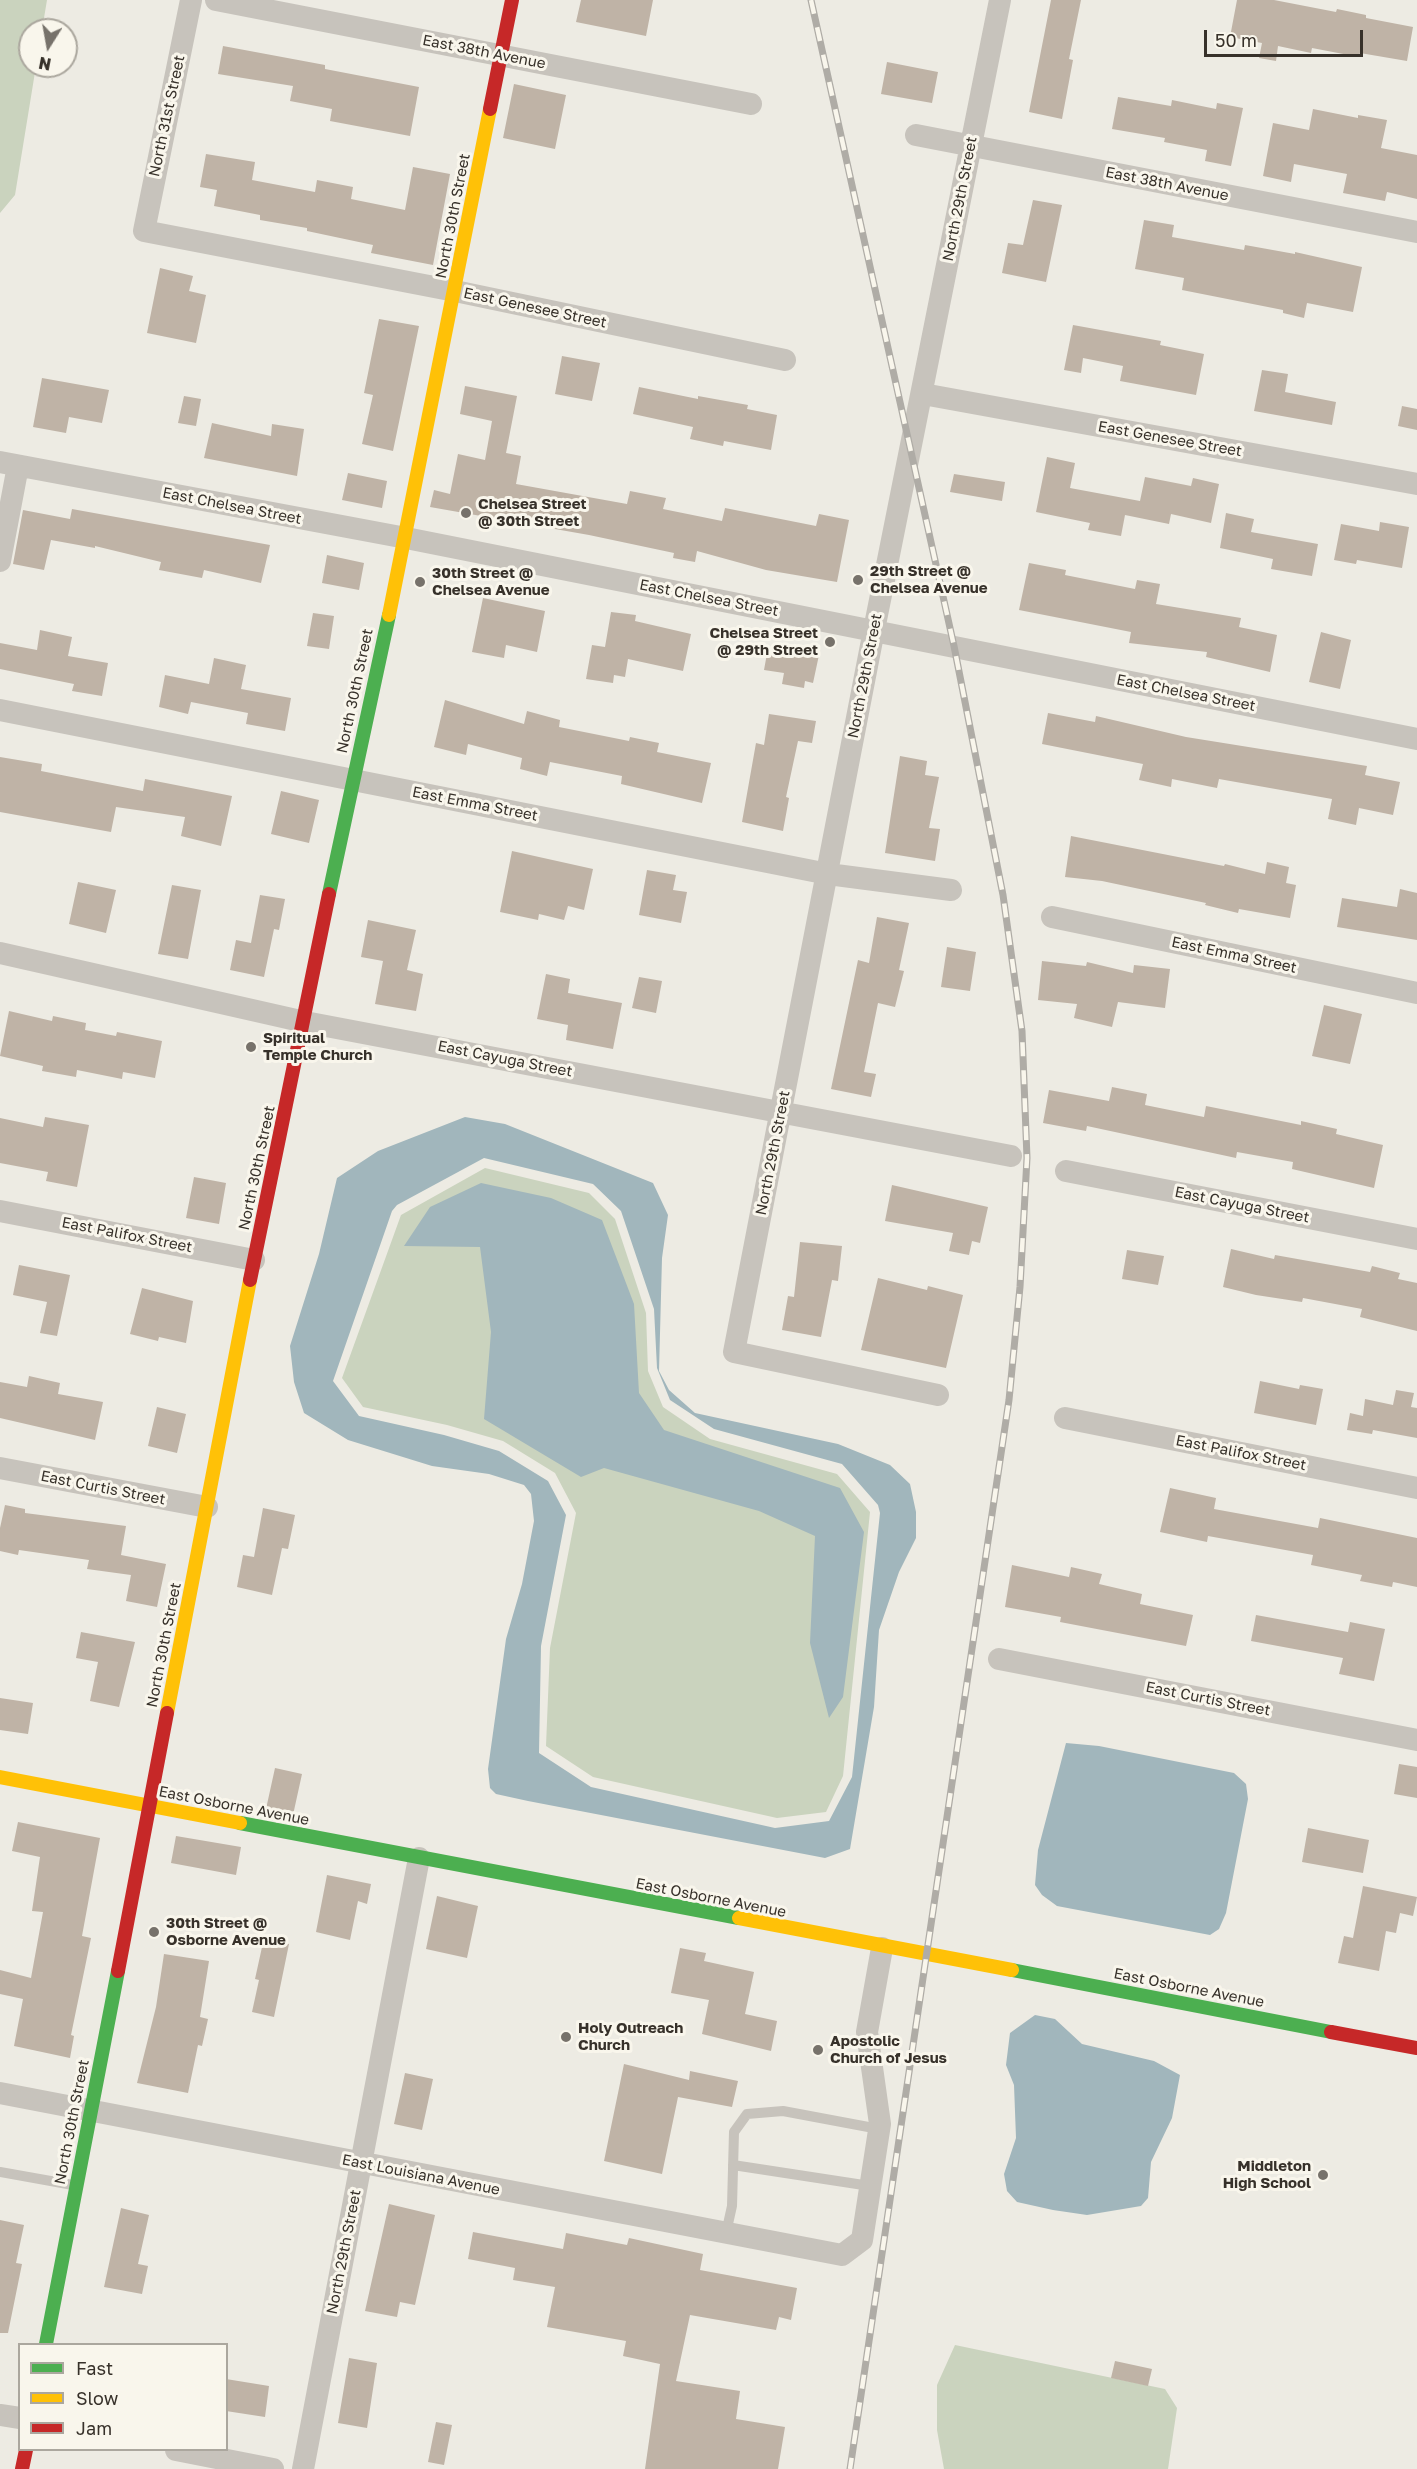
<!DOCTYPE html>
<style>
body{margin:0}
#map{position:relative;width:1417px;height:2469px;overflow:hidden;background:#edebe3;font-family:"Golos Text",sans-serif}
canvas{display:block}
.legend{position:absolute;left:18px;top:2343px;width:210px;height:108px;box-sizing:border-box;background:#f9f6ec;border:2px solid #aba79e;margin:0;padding:8px 10px;list-style:none;font-size:18px;color:#37312a}
.legend li{display:flex;align-items:center;gap:12px;height:30px}
.legend b{width:30px;border:2px solid #aba79e}
.north{position:absolute;left:18px;top:18px;width:60px;height:60px;box-sizing:border-box;background:#f9f6ec;border:2px solid #aba79e;border-radius:50%;rotate:191deg;font-size:16px;font-weight:700;line-height:24px;text-align:center;color:#37312a}
.north::after{content:'';display:block;margin:auto;width:21px;height:27px;background:#77726b;clip-path:polygon(50% 0,100% 100%,50% 72%,0 100%)}
.scale{position:absolute;left:1204px;top:30px;width:159px;height:27px;box-sizing:border-box;border:3px solid #37312a;border-top:0;padding-left:8px;font-size:18px;line-height:21px;white-space:nowrap;color:#37312a;-webkit-text-stroke:4px #f9f6ec;paint-order:stroke}
</style>
<div id="map">
<canvas width="1417" height="2469"></canvas>
<ul class="legend">
<li><b style="height:8px;background:#4caf50"></b>Fast</li>
<li><b style="height:8px;background:#ffc107"></b>Slow</li>
<li><b style="height:8px;background:#c62828"></b>Jam</li>
</ul>
<div class="north">N</div>
<div class="scale">50 m</div>
</div>
<script>
const c = document.querySelector('canvas').getContext('2d');
c.lineJoin = 'round';
function fillPath(path, color) {
  c.fillStyle = color;
  c.fill(path, 'evenodd');
}
function poly(rows) {
  const path = new Path2D();
  for (const r of rows) {
    path.moveTo(r[0], r[1]);
    for (let i = 2; i < r.length; i += 2) path.lineTo(r[i], r[i + 1]);
  }
  return path;
}
function trace(path, color, width, dash) {
  c.strokeStyle = color;
  c.lineWidth = width;
  c.lineCap = dash ? 'butt' : 'round';
  c.setLineDash(dash || []);
  c.stroke(path);
}
function write(font, color, halo, rows, align = 'center') {
  c.font = font + ' "Golos Text",sans-serif';
  c.lineWidth = 6;
  c.setLineDash([]);
  c.textBaseline = 'middle';
  c.strokeStyle = halo;
  c.fillStyle = color;
  for (const [text, x, y, turn = 0] of rows) {
    c.save();
    c.translate(x, y);
    c.rotate((+turn || 0) * Math.PI / 180);
    c.textAlign = isNaN(turn) ? turn : align;
    if (halo) c.strokeText(text, 0, 0);
    c.fillText(text, 0, 0);
    c.restore();
  }
}
fillPath(poly([
 [0,0,47,0,42,30,30,30,30,66,36,66,15,195,0,213],
 [485,1168,589,1193,615,1219,646,1313,648,1371,663,1407,710,1439,837,1474,870,1512,843,1776,826,1812,777,1818,593,1777,546,1746,550,1648,576,1513,555,1473,503,1441,447,1425,363,1407,342,1378,401,1215],
 [955,2345,1165,2389,1177,2408,1168,2469,944,2469,937,2430,937,2385]
]), '#cad3be');
fillPath(poly([
 [465,1117,505,1124,653,1183,668,1215,662,1258,659,1371,669,1390,695,1413,838,1444,890,1465,910,1484,916,1512,916,1538,899,1572,879,1630,874,1707,850,1849,825,1858,528,1801,496,1794,490,1788,488,1769,506,1639,522,1584,534,1521,531,1494,524,1485,489,1474,432,1466,348,1440,304,1413,294,1382,290,1346,319,1254,337,1178,378,1151],
 [484,1158,593,1184,621,1211,654,1309,657,1368,670,1400,714,1429,842,1464,878,1505,880,1513,852,1777,829,1821,775,1828,591,1787,539,1753,541,1646,566,1515,548,1481,499,1451,444,1435,359,1416,333,1381,392,1211,397,1205],
 [481,1183,551,1198,602,1220,634,1304,639,1393,664,1430,840,1488,864,1532,843,1697,829,1718,810,1643,815,1536,759,1511,604,1468,581,1477,484,1419,491,1332,480,1247,404,1246,430,1207],
 [1066,1743,1099,1746,1234,1773,1246,1784,1248,1799,1226,1913,1219,1929,1210,1935,1057,1906,1042,1895,1035,1885,1038,1850],
 [1035,2015,1055,2019,1082,2044,1154,2061,1180,2075,1172,2118,1151,2162,1148,2198,1141,2206,1087,2215,1053,2210,1017,2202,1007,2191,1004,2174,1016,2138,1014,2085,1006,2065,1010,2033]
]), '#a1b6bc');
fillPath(poly([
 [581,0,653,0,646,36,576,22],
 [1051,0,1081,0,1069,59,1073,60,1062,119,1029,112],
 [1237,0,1274,0,1336,12,1337,9,1366,15,1366,18,1413,27,1407,61,1360,53,1359,57,1312,48,1311,53,1278,46,1276,61,1259,58,1262,43,1230,37],
 [223,46,325,65,325,69,419,87,410,136,330,121,332,109,290,101,293,86,218,74],
 [887,62,938,72,932,103,881,94],
 [514,84,566,95,555,149,503,138],
 [1118,97,1171,106,1172,100,1216,109,1217,103,1243,108,1231,166,1205,161,1207,150,1164,142,1165,138,1112,129],
 [1313,109,1358,118,1358,115,1387,120,1381,148,1417,155,1417,199,1387,192,1385,201,1343,193,1347,174,1294,164,1291,182,1263,176,1273,123,1309,130],
 [206,154,255,162,252,180,315,192,317,180,353,187,351,199,405,210,413,167,450,174,433,265,371,253,373,245,307,231,307,228,260,220,260,215,214,206,217,190,200,187],
 [1033,200,1062,205,1046,282,1002,273,1008,243,1023,245],
 [1144,220,1174,225,1172,237,1244,250,1245,245,1295,254,1295,252,1362,267,1353,312,1307,303,1304,318,1283,313,1283,310,1182,290,1184,278,1135,269],
 [160,268,193,276,189,291,206,295,196,343,147,333],
 [379,319,419,326,393,451,362,444,373,395,364,393],
 [1073,325,1161,341,1160,345,1204,354,1196,395,1120,381,1123,366,1083,358,1081,373,1064,370],
 [562,356,600,363,592,401,555,394],
 [1262,370,1288,374,1285,392,1336,402,1332,425,1254,411],
 [42,378,109,390,102,423,69,417,66,433,33,427],
 [465,386,517,396,506,453,521,456,516,484,627,504,630,491,666,498,663,509,722,521,725,508,816,526,819,514,849,520,837,582,766,570,697,551,695,562,673,558,674,553,589,535,430,507,434,490,450,494,458,454,485,460,492,421,460,414],
 [639,387,698,399,698,396,748,405,747,409,777,415,771,450,724,441,723,446,690,439,693,427,633,414],
 [184,396,201,399,196,426,178,423],
 [1402,406,1417,409,1417,430,1398,426],
 [212,423,271,436,272,424,304,429,297,476,204,458],
 [1047,457,1075,463,1070,488,1140,501,1145,477,1191,486,1193,478,1219,484,1211,523,1171,514,1169,524,1125,515,1121,536,1088,530,1090,523,1036,512],
 [348,473,387,481,382,508,342,500],
 [954,474,1005,482,1002,501,950,492],
 [72,509,270,545,261,583,204,570,202,578,159,570,161,562,95,546,95,548,51,540,44,570,13,564,23,510,70,519],
 [1226,513,1254,519,1251,532,1318,544,1312,576,1271,569,1273,559,1220,548],
 [1380,522,1409,527,1402,568,1357,560,1356,564,1334,560,1341,524,1379,531],
 [327,555,364,563,359,590,322,583],
 [1029,563,1066,570,1065,575,1135,589,1137,580,1160,584,1156,604,1241,618,1239,627,1277,635,1270,672,1206,657,1207,652,1129,643,1131,632,1019,610],
 [483,598,545,611,537,652,506,645,504,658,472,652],
 [611,612,636,615,635,621,691,634,683,671,628,659,625,677,614,675,613,683,586,679,592,645,605,647],
 [313,613,334,616,329,649,307,646],
 [40,630,72,637,68,656,108,663,102,696,72,691,74,684,0,669,0,643,37,650],
 [1321,632,1351,640,1340,689,1309,682],
 [768,648,819,655,813,683,805,681,804,688,782,684,784,673,764,670],
 [214,658,246,665,241,689,291,698,285,731,246,724,248,713,191,702,188,714,159,707,165,675,209,684],
 [445,700,524,724,527,711,560,720,559,727,629,741,630,737,659,743,657,752,711,763,702,803,621,784,622,776,550,762,547,776,520,769,522,758,468,744,466,755,434,747],
 [1048,713,1095,722,1096,716,1186,737,1367,766,1365,775,1400,782,1393,815,1359,808,1356,825,1328,819,1332,799,1219,779,1217,788,1172,779,1171,787,1139,780,1143,764,1042,744],
 [769,714,816,721,812,743,798,741,786,797,789,798,783,831,742,822,756,743,764,745],
 [900,756,927,761,925,775,939,777,929,828,940,829,935,861,885,853],
 [0,757,42,764,41,771,143,791,145,779,232,796,221,846,181,836,185,817,116,807,111,832,0,812],
 [281,791,319,800,309,843,271,834],
 [1071,836,1224,866,1225,864,1265,874,1267,862,1289,867,1286,883,1296,885,1290,918,1239,909,1238,913,1205,905,1206,903,1102,881,1065,877],
 [512,851,593,869,584,910,568,906,564,920,539,914,538,920,500,912],
 [647,870,676,875,673,890,687,892,681,923,639,915],
 [78,882,116,890,106,933,69,924],
 [172,885,201,890,188,959,158,954],
 [1400,889,1417,893,1417,940,1337,927,1342,898,1397,907],
 [260,895,285,899,279,930,274,929,264,977,230,970,236,940,251,943],
 [877,917,909,923,899,970,904,971,895,1007,878,1003,864,1072,876,1074,871,1097,831,1089,858,960,869,963],
 [368,920,416,930,407,970,423,974,416,1011,375,1004,383,961,361,957],
 [947,947,976,952,970,991,941,987],
 [1042,961,1086,966,1087,962,1133,973,1134,965,1170,969,1165,1008,1118,1002,1112,1027,1074,1018,1077,1004,1038,1000],
 [546,974,570,979,568,993,622,1003,613,1049,566,1040,568,1025,537,1019],
 [639,977,662,981,656,1013,632,1008],
 [1324,1005,1362,1014,1350,1064,1312,1056],
 [9,1011,52,1021,53,1016,86,1023,85,1030,116,1036,117,1032,162,1041,155,1078,123,1072,122,1079,77,1070,76,1077,42,1071,43,1066,0,1056],
 [1112,1087,1147,1094,1145,1105,1204,1117,1206,1106,1301,1125,1301,1121,1337,1129,1336,1134,1383,1145,1374,1188,1292,1169,1293,1162,1237,1152,1236,1158,1087,1126,1086,1131,1043,1123,1049,1090,1109,1101],
 [45,1117,89,1125,77,1187,46,1181,48,1172,0,1163,0,1118,43,1127],
 [194,1177,226,1183,219,1224,186,1218],
 [892,1185,988,1207,980,1243,972,1241,969,1255,949,1251,953,1233,885,1221],
 [800,1242,842,1246,838,1281,832,1280,821,1337,782,1330,788,1296,794,1297],
 [1231,1249,1274,1259,1275,1255,1370,1272,1372,1266,1400,1273,1398,1279,1417,1283,1417,1331,1360,1317,1362,1309,1303,1298,1302,1302,1256,1295,1223,1287],
 [1127,1250,1164,1256,1158,1285,1122,1279],
 [19,1265,70,1275,57,1336,40,1333,47,1302,13,1295],
 [878,1278,927,1290,928,1286,963,1295,946,1368,861,1350],
 [142,1288,193,1301,186,1343,159,1337,158,1341,130,1334],
 [29,1376,60,1383,58,1394,103,1402,95,1440,0,1418,0,1382,27,1387],
 [1260,1381,1299,1389,1300,1385,1323,1389,1316,1425,1254,1413],
 [1396,1390,1414,1393,1411,1407,1417,1408,1417,1438,1373,1430,1372,1434,1347,1430,1350,1413,1363,1416,1365,1399,1393,1405],
 [157,1407,186,1414,177,1453,148,1446],
 [1170,1488,1216,1498,1214,1509,1318,1528,1320,1518,1417,1538,1417,1587,1393,1582,1392,1587,1360,1581,1362,1575,1311,1565,1313,1555,1208,1536,1207,1542,1160,1532],
 [5,1505,25,1509,25,1513,126,1526,121,1555,166,1564,157,1607,126,1601,131,1575,87,1569,89,1560,19,1550,18,1555,0,1551,0,1528],
 [263,1508,295,1515,288,1549,282,1548,272,1595,237,1587,243,1555,254,1557],
 [1012,1565,1069,1577,1071,1567,1102,1574,1099,1584,1142,1594,1140,1604,1193,1615,1186,1646,1060,1622,1061,1617,1005,1607],
 [1256,1615,1348,1632,1350,1622,1385,1629,1374,1681,1339,1674,1343,1658,1251,1641],
 [81,1632,135,1642,119,1707,90,1701,98,1662,76,1658],
 [0,1698,33,1703,28,1734,0,1730],
 [1399,1764,1417,1767,1417,1798,1394,1794],
 [275,1768,302,1774,293,1815,266,1809],
 [18,1822,100,1838,82,1936,91,1938,71,2035,74,2036,70,2058,14,2046,23,1999,0,1994,0,1970,31,1978,43,1912,32,1911,40,1857,12,1851],
 [1308,1828,1369,1840,1363,1873,1302,1862],
 [176,1836,241,1847,236,1875,171,1863],
 [327,1875,371,1884,367,1904,358,1901,350,1940,316,1932],
 [1363,1886,1417,1897,1413,1916,1400,1913,1396,1933,1386,1931,1379,1971,1338,1963,1344,1936,1353,1938],
 [437,1896,478,1906,467,1958,426,1949],
 [264,1938,289,1944,274,2017,252,2012,259,1980,255,1979],
 [680,1948,706,1953,704,1961,754,1972,745,2014,777,2021,771,2051,702,2034,709,2000,671,1993],
 [164,1954,209,1961,200,2017,208,2019,202,2046,198,2045,188,2093,137,2083,156,2007],
 [624,2064,689,2080,690,2071,738,2081,732,2107,678,2097,662,2174,604,2161],
 [405,2073,433,2079,422,2130,394,2124],
 [389,2204,435,2215,415,2305,400,2302,397,2317,365,2311],
 [121,2208,149,2215,138,2264,148,2266,142,2294,104,2287],
 [0,2220,24,2225,16,2263,22,2264,8,2333,0,2333],
 [473,2232,563,2249,566,2233,627,2245,629,2238,703,2254,700,2270,797,2288,791,2320,779,2317,776,2330,690,2315,676,2381,740,2391,736,2419,785,2427,778,2469,645,2469,660,2364,623,2356,626,2341,547,2327,555,2287,513,2280,515,2268,468,2259],
 [349,2358,377,2363,367,2428,338,2423],
 [1115,2361,1152,2369,1148,2386,1111,2378],
 [226,2379,269,2386,265,2417,226,2411],
 [436,2422,452,2425,444,2465,428,2462]
]), '#bfb3a6');
trace(poly([
 [733,2165,870,2186],
 [0,2172,73,2185],
 [726,2233,732,2206,734,2132,747,2114,783,2111,879,2129]
]), '#c7c3bc', 10);
trace(poly([
 [191,0,144,231,455,291,785,360],
 [216,0,751,104],
 [916,135,1417,232],
 [923,394,1417,484],
 [0,462,406,538,1417,739],
 [0,561,18,466],
 [0,710,828,874,951,890],
 [1052,917,1417,993],
 [0,953,305,1022,1011,1156],
 [1066,1171,1417,1239],
 [0,1211,254,1260],
 [938,1395,734,1352,874,630,1000,0],
 [1065,1418,1417,1488],
 [0,1468,207,1507],
 [999,1659,1417,1740],
 [0,2093,842,2255,862,2240,880,2124,867,2032,882,1948],
 [0,2415,20,2418],
 [176,2450,273,2469],
 [303,2469,419,1858]
]), '#c7c3bc', 22);
trace(poly([
 [329,894,389,615],
 [240,1823,739,1918],
 [1012,1970,1331,2032],
 [46,2344,118,1971]
]), '#4caf50', 14);
trace(poly([
 [389,615,490,109],
 [167,1713,250,1280],
 [0,1777,240,1823],
 [739,1918,1012,1970]
]), '#ffc107', 14);
trace(poly([
 [490,109,512,0],
 [250,1280,329,894],
 [118,1971,167,1713],
 [1331,2032,1417,2048],
 [22,2469,26,2450]
]), '#c62828', 14);
const rail = poly([
 [811,0,954,646,1003,895,1022,1031,1027,1158,1020,1287,1009,1400,850,2469]
]);
trace(rail, '#afaca6', 7);
trace(rail, '#f9f6ec', 4.5, [14]);
for (const [x, y, r, color] of [
 [466,513,6,"#77726b"],
 [858,580,6,"#77726b"],
 [420,582,6,"#77726b"],
 [830,642,6,"#77726b"],
 [251,1047,6,"#77726b"],
 [154,1932,6,"#77726b"],
 [566,2037,6,"#77726b"],
 [818,2050,6,"#77726b"],
 [1323,2175,6,"#77726b"]
]) {
  const dot = new Path2D();
  dot.arc(x, y, r, 0, 2 * Math.PI);
  c.fillStyle = color;
  c.fill(dot);
  trace(dot, '#f9f6ec', 2);
}
write('15px', '#37312a', '#f9f6ec', [
 ["East 38th Avenue",484,52,11],
 ["North 31st Street",167,116,-78],
 ["East 38th Avenue",1167,184,11],
 ["North 29th Street",960,199,-79],
 ["North 30th Street",453,216,-79],
 ["East Genesee Street",535,308,12],
 ["East Genesee Street",1170,439,10],
 ["East Chelsea Street",232,506,11],
 ["East Chelsea Street",709,598,11],
 ["North 29th Street",865,676,-79],
 ["North 30th Street",355,691,-78],
 ["East Chelsea Street",1186,693,11],
 ["East Emma Street",475,804,11],
 ["East Emma Street",1234,955,12],
 ["East Cayuga Street",505,1059,11],
 ["North 29th Street",773,1153,-79],
 ["North 30th Street",257,1168,-78],
 ["East Cayuga Street",1242,1205,11],
 ["East Palifox Street",127,1235,11],
 ["East Palifox Street",1241,1453,11],
 ["East Curtis Street",103,1488,11],
 ["North 30th Street",164,1645,-79],
 ["East Curtis Street",1208,1699,11],
 ["East Osborne Avenue",234,1806,11],
 ["East Osborne Avenue",711,1898,11],
 ["East Osborne Avenue",1189,1988,11],
 ["North 30th Street",72,2122,-79],
 ["East Louisiana Avenue",421,2175,11],
 ["North 29th Street",344,2252,-79]
]);
write('bold 15px', '#37312a', '#f9f6ec', [
 ["Chelsea Street",478,504],
 ["@ 30th Street",478,521],
 ["29th Street @",870,571],
 ["Chelsea Avenue",870,588],
 ["30th Street @",432,573],
 ["Chelsea Avenue",432,590],
 ["Chelsea Street",818,633,"right"],
 ["@ 29th Street",818,650,"right"],
 ["Spiritual",263,1038],
 ["Temple Church",263,1055],
 ["30th Street @",166,1923],
 ["Osborne Avenue",166,1940],
 ["Holy Outreach",578,2028],
 ["Church",578,2045],
 ["Apostolic",830,2041],
 ["Church of Jesus",830,2058],
 ["Middleton",1311,2166,"right"],
 ["High School",1311,2183,"right"]
], 'left');
</script>
